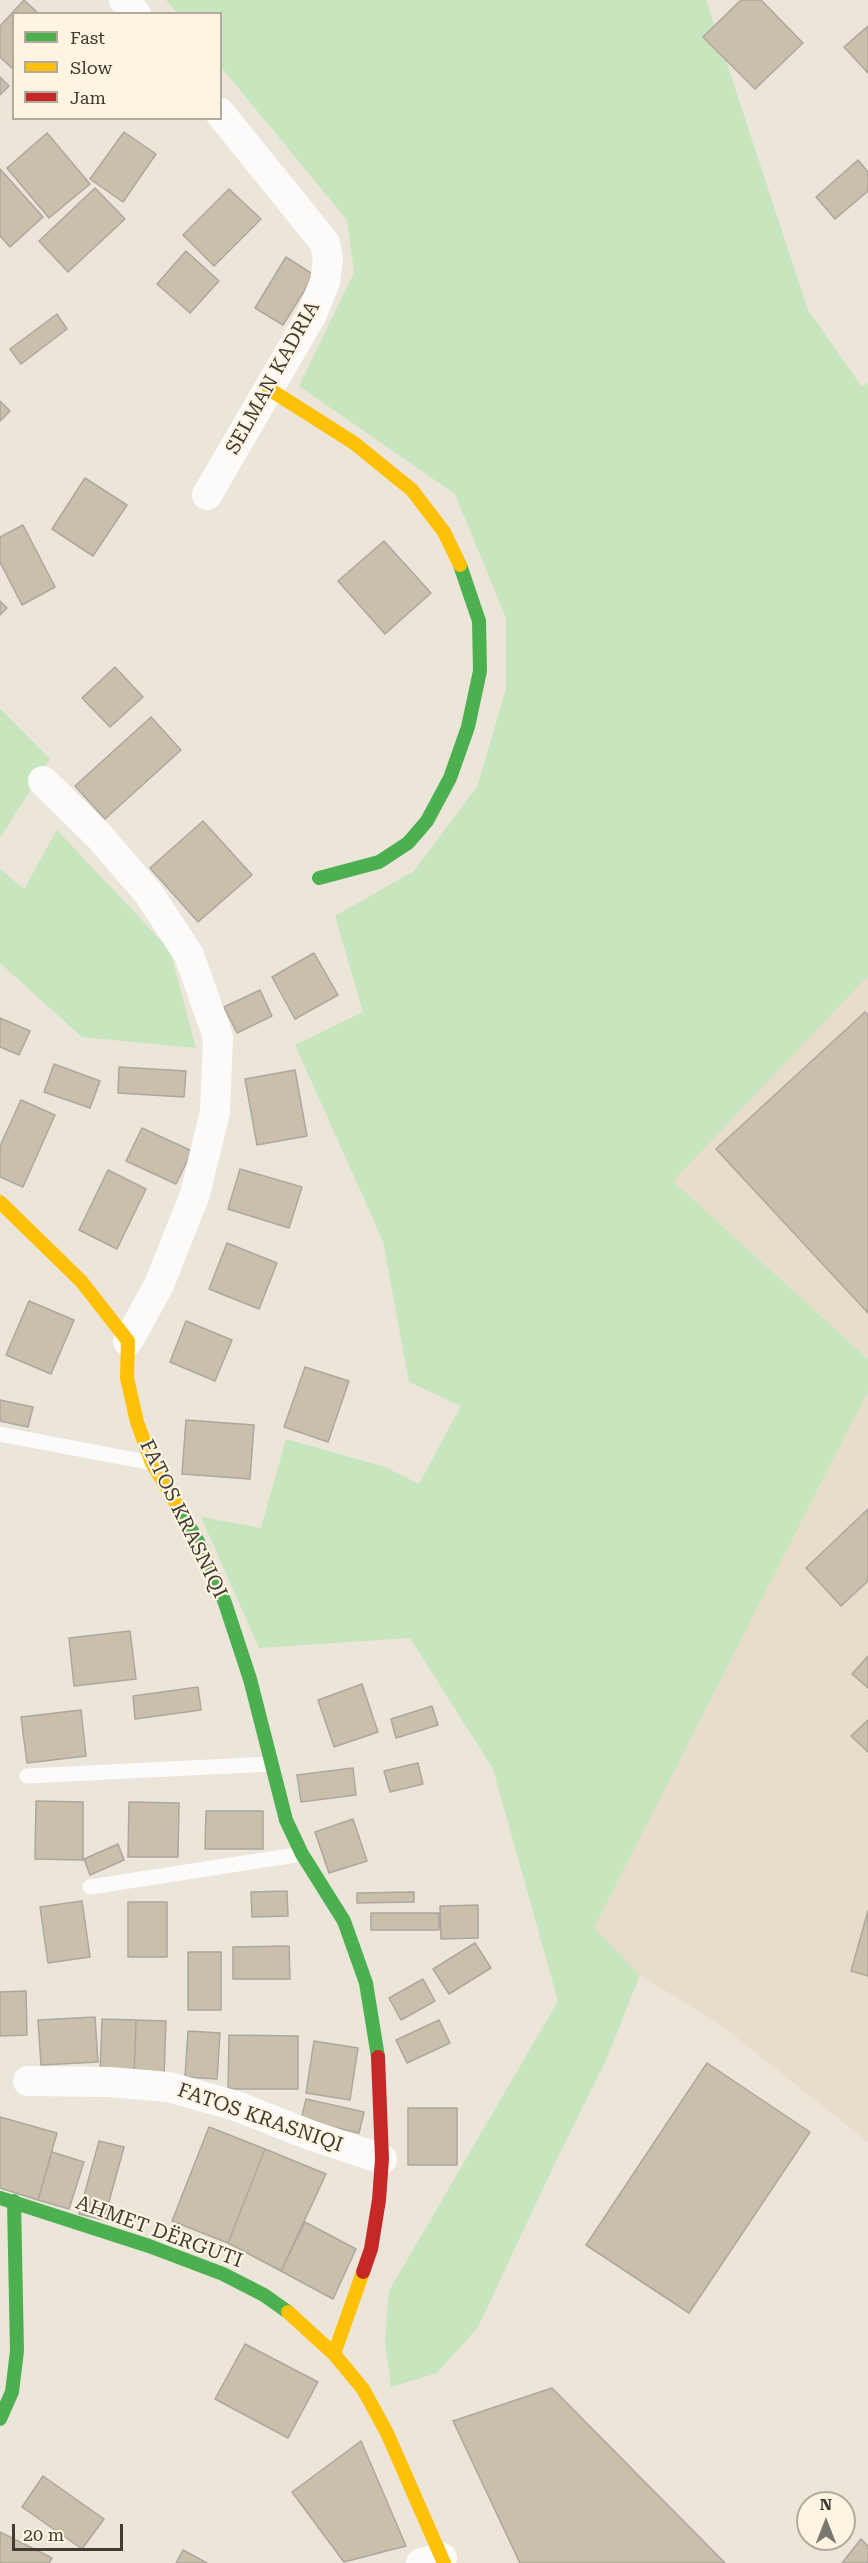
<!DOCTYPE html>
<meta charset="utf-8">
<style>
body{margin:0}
#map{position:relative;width:868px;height:2563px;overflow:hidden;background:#ebe5da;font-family:"Roboto Serif",serif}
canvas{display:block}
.legend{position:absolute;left:12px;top:12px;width:210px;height:108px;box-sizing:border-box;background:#fef4e1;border:2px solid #b2aa9c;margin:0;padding:8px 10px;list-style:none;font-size:18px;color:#403c34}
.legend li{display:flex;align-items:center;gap:12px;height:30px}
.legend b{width:30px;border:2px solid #b2aa9c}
.north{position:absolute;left:796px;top:2491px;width:60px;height:60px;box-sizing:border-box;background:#fef4e1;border:2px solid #b2aa9c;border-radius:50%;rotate:0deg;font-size:16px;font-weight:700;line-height:24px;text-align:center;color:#403c34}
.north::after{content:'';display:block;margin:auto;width:21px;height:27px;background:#7c776e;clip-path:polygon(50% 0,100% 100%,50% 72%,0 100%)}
.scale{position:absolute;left:12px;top:2524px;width:111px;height:27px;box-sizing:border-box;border:3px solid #403c34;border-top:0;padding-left:8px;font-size:18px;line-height:21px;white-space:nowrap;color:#403c34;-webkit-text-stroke:4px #fef4e1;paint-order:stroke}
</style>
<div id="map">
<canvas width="868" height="2563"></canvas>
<ul class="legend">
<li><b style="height:8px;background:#4caf50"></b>Fast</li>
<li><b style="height:8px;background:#ffc107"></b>Slow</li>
<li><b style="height:8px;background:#c62828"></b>Jam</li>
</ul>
<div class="north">N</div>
<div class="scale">20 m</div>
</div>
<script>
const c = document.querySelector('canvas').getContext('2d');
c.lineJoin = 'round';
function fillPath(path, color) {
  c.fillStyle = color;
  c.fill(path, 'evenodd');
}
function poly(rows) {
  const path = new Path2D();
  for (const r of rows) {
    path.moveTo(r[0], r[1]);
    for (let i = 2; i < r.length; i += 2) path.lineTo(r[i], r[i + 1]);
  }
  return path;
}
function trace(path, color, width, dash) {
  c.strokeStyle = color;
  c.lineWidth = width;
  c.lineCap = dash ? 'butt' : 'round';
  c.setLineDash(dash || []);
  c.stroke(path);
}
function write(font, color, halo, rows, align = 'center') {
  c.font = font + ' "Roboto Serif",serif';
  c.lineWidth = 4.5;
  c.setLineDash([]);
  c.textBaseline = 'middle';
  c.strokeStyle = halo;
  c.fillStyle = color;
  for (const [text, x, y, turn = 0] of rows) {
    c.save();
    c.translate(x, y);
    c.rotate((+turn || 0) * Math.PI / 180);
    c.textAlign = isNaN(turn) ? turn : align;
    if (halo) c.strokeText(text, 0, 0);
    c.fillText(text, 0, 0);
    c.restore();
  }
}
fillPath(poly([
 [868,975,868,1359,671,1179],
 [868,1391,868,2142,718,2023,640,1975,594,1928]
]), '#e7ddca');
fillPath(poly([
 [166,0,706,0,808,310,862,387,868,383,868,976,673,1181,868,1359,868,1391,594,1928,640,1975,607,2058,554,2165,478,2327,437,2373,391,2387,385,2341,389,2291,558,2001,493,1769,410,1638,259,1648,201,1517,261,1528,286,1439,385,1467,419,1484,461,1406,409,1382,383,1241,295,1045,363,1012,335,916,414,871,477,787,506,689,506,618,455,494,299,386,354,273,347,220,221,67,220,14,177,13],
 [0,708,50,759,0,838],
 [57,830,170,950,196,1048,82,1037,0,963,0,869,24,889]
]), '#c7e6bd');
const building = poly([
 [24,0,39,14,14,14,14,70,0,57,0,26,24,0],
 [741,0,761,0,803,43,755,89,703,37,741,0],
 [868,26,868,73,844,47,868,26],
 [0,77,9,86,0,95,0,77],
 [124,132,156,154,123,202,90,179,124,132],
 [47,133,90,184,49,218,7,168,47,133],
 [858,160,868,172,868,191,835,219,816,197,858,160],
 [0,169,43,217,10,247,0,236,0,169],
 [95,188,125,219,68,272,39,241,95,188],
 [229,189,261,219,214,266,183,235,229,189],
 [186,251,219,281,190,313,157,284,186,251],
 [286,257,314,275,283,325,255,308,286,257],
 [57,314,67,329,21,364,10,349,57,314],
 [0,401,10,411,0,421,0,401],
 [85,478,127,505,93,556,52,529,85,478],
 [23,525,55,587,22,605,0,562,0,537,23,525],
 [384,541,431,593,385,634,338,581,384,541],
 [0,601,7,608,0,615,0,601],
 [115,667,143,697,110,727,82,698,115,667],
 [151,717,181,750,105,819,75,786,151,717],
 [203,821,252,875,198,922,150,868,203,821],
 [314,953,338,995,295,1019,272,977,314,953],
 [260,990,272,1016,237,1033,224,1007,260,990],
 [865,1012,868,1015,868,1313,716,1149,865,1012],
 [0,1018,30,1031,19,1055,0,1047,0,1018],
 [54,1064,100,1081,90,1108,44,1092,54,1064],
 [119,1067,186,1071,184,1097,118,1093,119,1067],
 [295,1070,307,1136,257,1145,245,1079,295,1070],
 [21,1100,55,1115,23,1187,0,1177,0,1146,21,1100],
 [142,1128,192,1151,176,1184,126,1161,142,1128],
 [240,1169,302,1187,289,1228,228,1209,240,1169],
 [108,1170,146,1189,117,1249,79,1230,108,1170],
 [227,1243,277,1263,259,1309,209,1289,227,1243],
 [29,1301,74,1320,51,1374,6,1355,29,1301],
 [186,1321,232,1340,215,1381,170,1362,186,1321],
 [305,1367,349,1381,328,1442,284,1427,305,1367],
 [0,1400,33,1407,28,1427,0,1421,0,1400],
 [186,1420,254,1425,250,1479,182,1474,186,1420],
 [868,1509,868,1581,841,1606,806,1568,868,1509],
 [130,1631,136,1679,74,1686,69,1638,130,1631],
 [868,1656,868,1688,852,1674,868,1656],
 [362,1684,378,1732,334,1747,318,1700,362,1684],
 [198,1687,201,1710,135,1719,133,1696,198,1687],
 [432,1706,438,1725,396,1738,391,1719,432,1706],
 [81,1710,86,1756,27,1763,21,1717,81,1710],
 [868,1720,868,1752,851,1736,868,1720],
 [418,1763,423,1784,390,1792,384,1771,418,1763],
 [353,1768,356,1795,301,1802,297,1775,353,1768],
 [36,1801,83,1802,83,1860,35,1859,36,1801],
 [129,1802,179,1803,178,1857,128,1857,129,1802],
 [206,1811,263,1811,263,1849,205,1849,206,1811],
 [353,1819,367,1861,329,1873,315,1832,353,1819],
 [118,1844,124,1860,90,1875,84,1859,118,1844],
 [287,1891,288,1916,252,1917,251,1892,287,1891],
 [414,1892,414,1902,357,1903,357,1893,414,1892],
 [82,1901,90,1957,48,1963,40,1907,82,1901],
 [128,1902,167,1902,167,1957,128,1957,128,1902],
 [478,1905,478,1938,441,1939,440,1906,478,1905],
 [868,1911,868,1976,851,1971,868,1911],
 [371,1913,439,1913,439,1930,371,1930,371,1913],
 [475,1943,491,1968,449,1994,433,1969,475,1943],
 [289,1946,290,1979,233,1979,233,1947,289,1946],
 [188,1952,221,1952,221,2010,188,2010,188,1952],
 [423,1979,435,2001,401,2020,389,1998,423,1979],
 [26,1991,27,2035,0,2036,0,1992,26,1991],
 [95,2017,98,2062,41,2065,38,2020,95,2017],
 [102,2019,136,2020,134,2076,100,2074,102,2019],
 [136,2020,166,2021,164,2077,134,2076,136,2020],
 [439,2020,450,2043,407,2063,396,2040,439,2020],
 [188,2031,220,2033,217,2079,185,2077,188,2031],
 [229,2035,298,2036,298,2089,228,2089,229,2035],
 [314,2041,358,2048,350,2100,306,2093,314,2041],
 [707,2063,810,2132,689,2313,586,2245,707,2063],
 [306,2099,364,2112,359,2133,301,2120,306,2099],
 [408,2108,457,2108,457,2165,408,2165,408,2108],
 [0,2117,57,2133,38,2200,0,2188,0,2117],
 [209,2127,265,2149,228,2243,172,2221,209,2127],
 [99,2141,124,2147,104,2220,79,2214,99,2141],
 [265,2149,326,2174,281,2271,228,2243,265,2149],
 [52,2152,84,2162,69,2209,38,2200,52,2152],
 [305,2222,356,2249,333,2299,281,2271,305,2222],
 [245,2344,318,2382,288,2438,215,2399,245,2344],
 [552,2388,725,2563,520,2563,453,2421,552,2388],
 [361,2441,406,2546,344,2562,292,2492,361,2441],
 [43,2476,104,2519,82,2549,22,2507,43,2476],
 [0,2532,52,2558,49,2563,0,2563,0,2532],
 [861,2539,868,2546,868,2563,842,2563,861,2539],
 [183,2550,207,2563,176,2563,183,2550]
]);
fillPath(building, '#cabfaa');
trace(building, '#aca79f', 1.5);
trace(poly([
 [0,1434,152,1463],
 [27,1776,271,1764],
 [90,1887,302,1854]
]), '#fcfbf9', 15);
trace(poly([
 [124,0,136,14],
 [207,495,311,316,325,282,328,259,325,243,220,113],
 [43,781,99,836,149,894,189,955,218,1037,215,1112,195,1194,159,1285,128,1341],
 [28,2081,109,2082,169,2087,236,2106,310,2135,382,2159],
 [421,2563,442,2558]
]), '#fcfbf9', 30);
trace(poly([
 [319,878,379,862,408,843,427,821,450,778,468,727,480,671,479,621,460,565],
 [177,1505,201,1547,225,1603,250,1679,286,1820,302,1854,344,1921,366,1983,378,2057],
 [0,2198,149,2246,223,2274,264,2295,288,2312],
 [0,2419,12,2392,17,2351,14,2201]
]), '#4caf50', 14);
trace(poly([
 [269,389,354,443,412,490,444,532,460,565],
 [0,1202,81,1281,128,1341,127,1378,137,1422,152,1463,177,1505],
 [288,2312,334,2354,363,2389,387,2433,444,2563],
 [334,2354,363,2272]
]), '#ffc107', 14);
trace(poly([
 [363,2272,371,2249,379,2200,382,2159,378,2057]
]), '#c62828', 14);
write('20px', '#403c34', '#fef4e1', [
 ["SELMAN KADRIA",273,378,-61],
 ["FATOS KRASNIQI",183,1519,64],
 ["FATOS KRASNIQI",260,2118,19],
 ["AHMET DËRGUTI",159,2232,20]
]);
</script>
